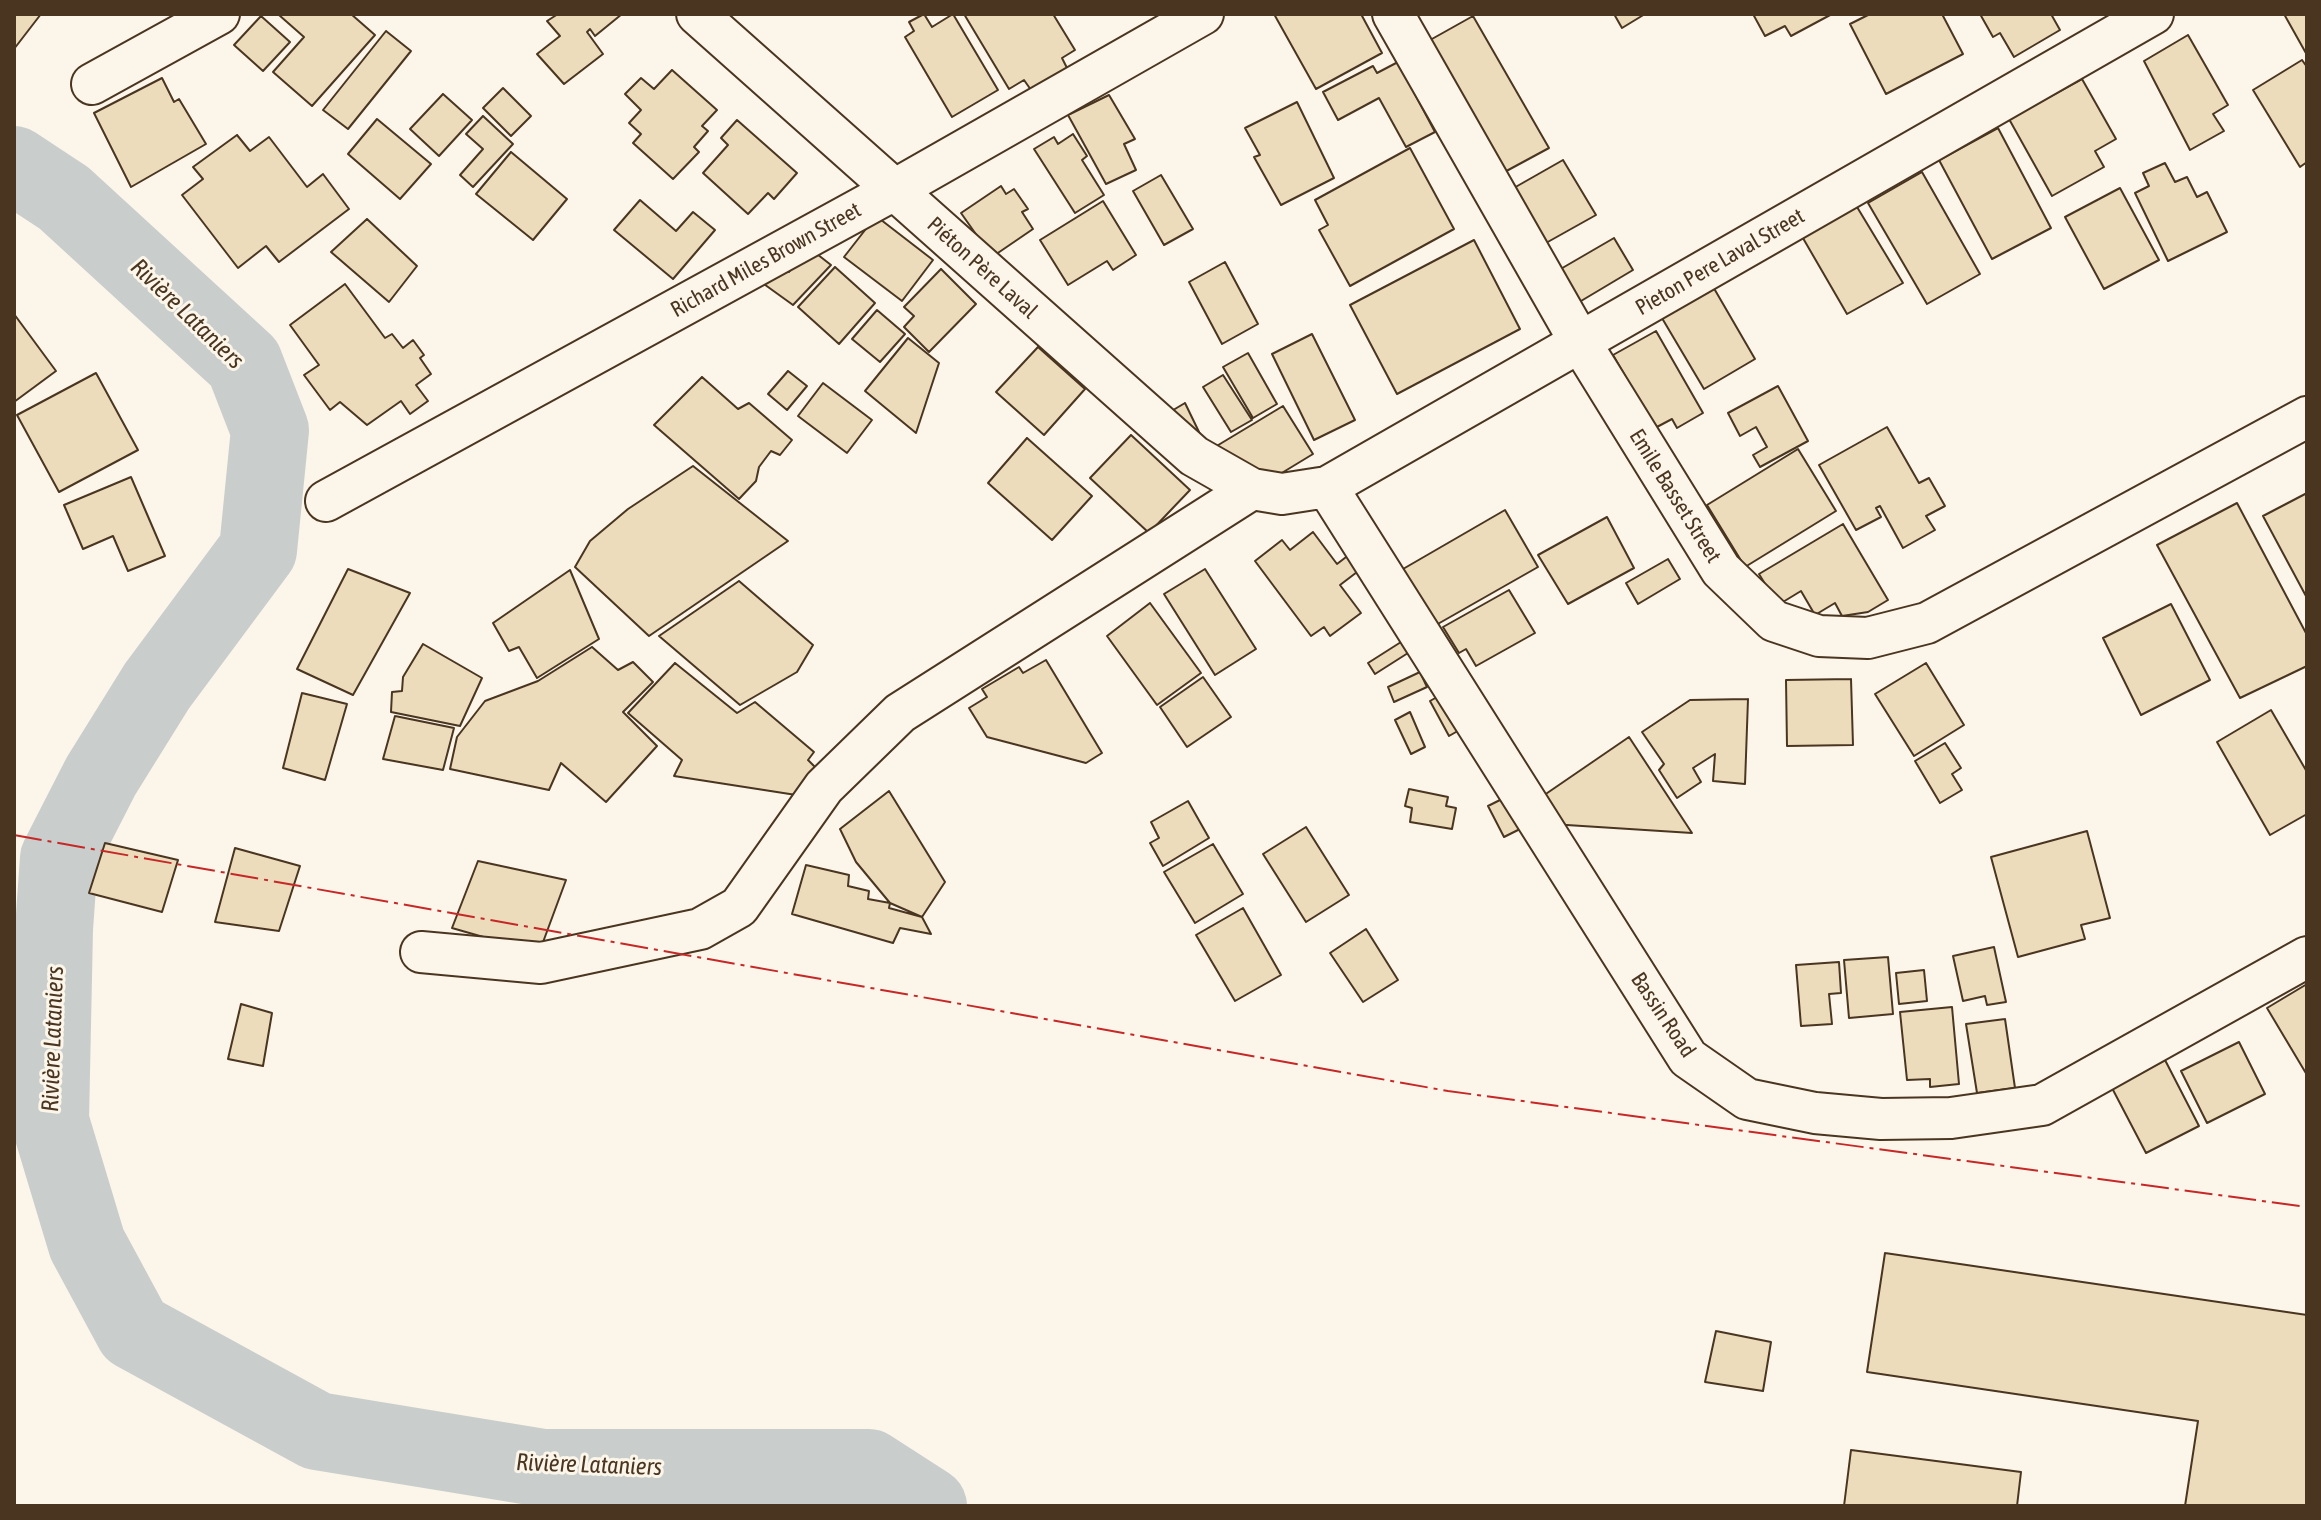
<!DOCTYPE html>
<meta charset="utf-8">
<style>
body{margin:0}
#map{position:relative;width:2321px;height:1520px;overflow:hidden;background:#fbf6e9;font-family:"Asap Condensed",sans-serif}
canvas{display:block}
.frame{position:absolute;inset:0;border:16px solid #4a3520;pointer-events:none}
</style>
<div id="map">
<canvas width="2321" height="1520"></canvas>
<div class="frame"></div>
</div>
<script>
const c = document.querySelector('canvas').getContext('2d');
c.lineJoin = 'round';
function poly(rows) {
  const path = new Path2D();
  for (const r of rows) {
    path.moveTo(r[0], r[1]);
    for (let i = 2; i < r.length; i += 2) path.lineTo(r[i], r[i + 1]);
  }
  return path;
}
function trace(path, color, width, dash) {
  c.strokeStyle = color;
  c.lineWidth = width;
  c.lineCap = dash ? 'butt' : 'round';
  c.setLineDash(dash || []);
  c.stroke(path);
}
function fillPath(path, color) {
  c.fillStyle = color;
  c.fill(path, 'evenodd');
}
function write(font, color, halo, rows, align = 'center') {
  c.font = font + ' "Asap Condensed",sans-serif';
  c.lineWidth = 6;
  c.setLineDash([]);
  c.textBaseline = 'middle';
  c.strokeStyle = halo;
  c.fillStyle = color;
  for (const [text, x, y, turn = 0] of rows) {
    c.save();
    c.translate(x, y);
    c.rotate((+turn || 0) * Math.PI / 180);
    c.textAlign = isNaN(turn) ? turn : align;
    if (halo) c.strokeText(text, 0, 0);
    c.fillText(text, 0, 0);
    c.restore();
  }
}
trace(poly([
 [14,165,64,198,244,363,270,430,258,550,157,686,101,776,59,858,54,929,50,1121,87,1244,134,1331,317,1431,543,1468,869,1468,928,1506]
]), '#c9cecd', 78);
const building = poly([
 [14,14,41,14,14,49,14,14],
 [351,14,375,35,312,106,273,72,304,37,279,15,351,14],
 [558,14,622,14,595,36,590,29,587,32,603,54,564,84,537,54,560,36,547,21,558,14],
 [924,14,932,27,953,14,998,90,952,117,905,37,914,31,909,22,924,14],
 [964,14,1053,14,1075,50,1062,58,1067,68,1031,90,1024,80,1009,89,964,14],
 [1274,14,1361,14,1382,53,1316,89,1274,14],
 [1614,14,1645,14,1622,28,1614,14],
 [1753,14,1832,14,1791,36,1785,26,1765,36,1753,14],
 [1870,14,1942,14,1963,54,1886,94,1850,24,1870,14],
 [1980,14,2051,14,2060,30,2014,57,2000,33,1993,37,1980,14],
 [2284,14,2307,14,2307,55,2284,14],
 [261,16,290,42,263,71,234,45,261,16],
 [1473,16,1549,148,1499,175,1423,44,1473,16],
 [386,31,411,51,348,129,323,110,386,31],
 [2188,35,2228,105,2213,114,2224,131,2190,150,2144,61,2188,35],
 [2302,60,2307,67,2307,162,2300,167,2253,90,2302,60],
 [1398,62,1435,132,1406,147,1379,98,1338,120,1323,92,1373,66,1377,73,1398,62],
 [672,70,717,110,702,126,708,131,694,147,699,152,673,179,633,143,641,134,629,123,641,110,625,94,641,78,654,89,672,70],
 [162,78,174,102,179,99,206,144,131,187,94,113,162,78],
 [2082,79,2116,139,2095,151,2104,167,2052,196,2009,119,2082,79],
 [503,88,531,116,511,136,483,108,503,88],
 [443,94,472,120,439,156,410,129,443,94],
 [1109,95,1135,139,1124,144,1136,170,1106,184,1068,115,1109,95],
 [1297,102,1334,178,1281,205,1254,157,1260,155,1245,128,1297,102],
 [483,116,513,144,473,187,460,175,483,149,466,134,483,116],
 [377,119,431,164,400,199,348,154,377,119],
 [737,120,797,173,774,199,768,193,748,214,703,173,728,145,721,138,737,120],
 [1998,128,2051,228,1992,259,1939,160,1998,128],
 [1073,134,1087,156,1082,160,1104,195,1075,213,1034,149,1054,137,1058,144,1073,134],
 [237,135,250,151,269,137,307,187,323,174,349,209,279,262,266,246,238,268,182,195,203,179,193,167,237,135],
 [1410,148,1454,229,1350,286,1319,230,1328,225,1315,200,1410,148],
 [511,152,567,199,533,240,476,194,511,152],
 [1563,160,1596,215,1537,248,1505,193,1563,160],
 [2165,163,2175,182,2187,177,2197,197,2207,192,2227,232,2168,261,2135,193,2149,186,2143,173,2165,163],
 [1922,172,1980,274,1927,304,1868,203,1922,172],
 [1161,175,1193,229,1164,245,1133,191,1161,175],
 [1001,186,1006,194,1014,189,1028,209,1022,212,1033,229,992,257,961,213,1001,186],
 [2120,188,2159,260,2104,289,2065,217,2120,188],
 [640,200,676,231,693,212,715,230,673,279,614,230,640,200],
 [1103,201,1136,255,1113,270,1107,261,1068,285,1040,240,1103,201],
 [1854,202,1903,283,1847,314,1800,233,1854,202],
 [876,216,933,260,902,301,844,257,876,216],
 [367,219,417,266,389,302,331,252,367,219],
 [1614,238,1633,270,1581,301,1565,297,1552,274,1614,238],
 [1474,240,1520,329,1397,394,1350,305,1474,240],
 [808,247,831,265,793,305,750,274,774,260,789,272,808,247],
 [1225,262,1258,324,1222,344,1189,282,1225,262],
 [835,267,875,303,839,344,798,307,835,267],
 [941,269,976,304,929,352,904,327,914,316,904,307,941,269],
 [1708,278,1755,359,1704,389,1656,308,1708,278],
 [345,284,385,338,392,334,403,348,413,340,424,355,420,358,431,374,416,385,428,401,410,414,401,401,367,425,340,402,330,410,304,375,319,365,290,325,345,284],
 [877,310,905,334,880,362,852,339,877,310],
 [14,314,56,371,14,402,14,314],
 [1656,331,1703,413,1677,428,1672,419,1655,428,1613,355,1656,331],
 [1312,334,1355,420,1314,440,1272,354,1312,334],
 [908,338,939,363,916,433,865,391,908,338],
 [1038,347,1085,389,1044,435,996,392,1038,347],
 [1248,353,1277,404,1253,418,1223,367,1248,353],
 [788,371,807,386,787,410,768,394,788,371],
 [96,373,138,450,59,492,17,415,96,373],
 [1223,375,1252,420,1231,432,1203,387,1223,375],
 [702,377,738,409,749,403,792,440,780,455,771,451,759,467,756,481,739,499,654,425,702,377],
 [823,383,872,420,847,453,798,416,823,383],
 [1778,386,1808,441,1760,467,1753,455,1767,447,1756,427,1740,436,1728,413,1778,386],
 [1185,403,1200,434,1185,443,1158,419,1185,403],
 [1283,406,1313,454,1262,485,1205,453,1283,406],
 [1887,427,1919,483,1929,478,1945,506,1926,516,1935,530,1903,548,1880,506,1876,508,1881,517,1856,530,1819,465,1887,427],
 [1131,435,1190,490,1149,533,1090,478,1131,435],
 [1027,438,1092,496,1052,540,988,483,1027,438],
 [1798,449,1836,511,1745,567,1707,505,1798,449],
 [693,466,788,541,649,636,575,567,590,541,628,509,693,466],
 [131,477,165,556,128,571,113,536,83,549,64,505,131,477],
 [2307,493,2307,598,2263,516,2307,493],
 [2237,503,2307,635,2307,666,2240,698,2157,545,2237,503],
 [1505,510,1538,567,1436,625,1403,569,1505,510],
 [1607,517,1634,568,1568,604,1538,555,1607,517],
 [1843,524,1888,600,1868,612,1842,616,1835,603,1815,615,1801,591,1778,605,1759,574,1843,524],
 [1313,532,1337,564,1350,554,1361,569,1340,585,1361,613,1330,636,1324,627,1311,636,1255,561,1282,540,1290,550,1313,532],
 [1668,559,1680,579,1638,604,1626,583,1668,559],
 [348,569,410,593,353,695,297,669,348,569],
 [1205,569,1256,649,1215,675,1164,594,1205,569],
 [570,570,599,639,537,678,519,647,509,651,493,623,570,570],
 [739,581,813,645,797,672,740,705,659,636,739,581],
 [1509,590,1535,633,1476,666,1466,649,1459,653,1443,627,1509,590],
 [1150,603,1201,673,1157,705,1107,636,1150,603],
 [2171,604,2210,680,2141,715,2103,638,2171,604],
 [1401,642,1408,653,1375,674,1368,663,1401,642],
 [423,644,482,678,460,726,391,712,392,692,402,691,403,677,423,644],
 [592,647,618,670,633,662,653,682,623,712,657,746,606,802,561,763,549,790,450,769,457,737,485,701,538,681,592,647],
 [1046,660,1102,753,1086,763,987,737,969,708,987,697,982,689,1019,667,1023,673,1046,660],
 [675,663,737,713,755,702,814,752,808,760,825,777,809,797,674,776,682,760,628,713,675,663],
 [1926,663,1964,725,1914,756,1875,694,1926,663],
 [1420,672,1427,687,1394,702,1388,687,1420,672],
 [1203,677,1231,717,1187,747,1160,707,1203,677],
 [1851,679,1853,745,1787,746,1786,680,1851,679],
 [302,693,347,704,325,780,283,768,302,693],
 [1444,693,1463,728,1449,736,1430,701,1444,693],
 [1748,699,1745,784,1713,781,1715,754,1693,768,1701,782,1677,798,1659,770,1664,764,1642,732,1690,700,1748,699],
 [2271,710,2307,772,2307,814,2270,835,2217,742,2271,710],
 [1410,712,1425,747,1411,754,1395,720,1410,712],
 [395,716,454,728,443,770,383,759,395,716],
 [1629,737,1692,833,1551,824,1537,800,1629,737],
 [1945,743,1961,768,1952,774,1962,790,1940,803,1915,761,1945,743],
 [1409,789,1448,797,1446,806,1456,808,1452,829,1410,822,1412,808,1405,806,1409,789],
 [889,791,945,882,922,917,890,903,856,862,840,829,889,791],
 [1504,798,1520,829,1504,837,1488,806,1504,798],
 [1188,801,1209,838,1163,866,1150,843,1159,838,1151,822,1188,801],
 [1306,827,1349,895,1306,922,1263,854,1306,827],
 [2087,831,2110,918,2081,925,2085,939,2018,957,1991,857,2087,831],
 [105,843,178,860,162,912,89,893,105,843],
 [1213,844,1243,894,1195,923,1164,872,1213,844],
 [235,848,300,866,279,931,215,922,235,848],
 [478,861,566,880,539,953,452,928,478,861],
 [806,865,849,875,848,886,869,891,868,899,890,903,889,908,922,917,931,934,900,928,893,943,792,914,806,865],
 [1243,908,1281,975,1235,1001,1196,935,1243,908],
 [1366,929,1398,980,1363,1002,1330,953,1366,929],
 [1994,947,2006,1002,1987,1005,1985,996,1963,1001,1953,956,1994,947],
 [1888,957,1893,1014,1849,1018,1844,960,1888,957],
 [1839,962,1841,993,1829,994,1832,1024,1801,1026,1796,965,1839,962],
 [1924,970,1927,1001,1899,1004,1896,973,1924,970],
 [2307,984,2307,1075,2267,1008,2307,984],
 [241,1004,272,1013,263,1066,228,1059,241,1004],
 [1952,1007,1959,1084,1930,1087,1930,1079,1907,1080,1900,1012,1952,1007],
 [2005,1019,2015,1088,1977,1093,1966,1024,2005,1019],
 [2239,1042,2265,1094,2207,1123,2181,1071,2239,1042],
 [2165,1060,2199,1126,2146,1153,2112,1088,2165,1060],
 [1885,1253,2307,1315,2307,1506,2185,1506,2198,1421,1867,1372,1885,1253],
 [1716,1331,1771,1342,1763,1391,1705,1382,1716,1331],
 [1851,1450,2021,1472,2017,1506,1844,1506,1851,1450]
]);
fillPath(building, '#ecdcbc');
trace(building, '#4a3520', 2);
const street = poly([
 [697,14,1194,456,1252,489,1282,494,1327,487,2153,14],
 [1393,14,1580,342,1721,570,1774,621,1819,636,1868,638,1927,623,2307,417],
 [92,84,219,14],
 [1327,487,1688,1058,1747,1099,1815,1113,1881,1119,1951,1118,2042,1105,2307,957],
 [326,501,894,190,1203,14],
 [421,952,541,963,700,929,739,907,824,787,900,713,1252,489]
]);
trace(street, '#4a3520', 44);
trace(street, '#fbf6e9', 40);
trace(poly([
 [14,835,1448,1091,2307,1207]
]), '#c62828', 2, [28, 6, 4, 6]);
write('22px', '#4a3520', '#fbf6e9', [
 ["Richard Miles Brown Street",766,260,-29],
 ["Pieton Pere Laval Street",1720,262,-30],
 ["Piéton Père Laval",982,268,42],
 ["Emile Basset Street",1675,496,58],
 ["Bassin Road",1663,1015,56]
]);
write('italic 24px', '#4a3520', '#fbf6e9', [
 ["Rivière Lataniers",187,314,44],
 ["Rivière Lataniers",53,1039,-88],
 ["Rivière Lataniers",589,1465,2]
]);
</script>
